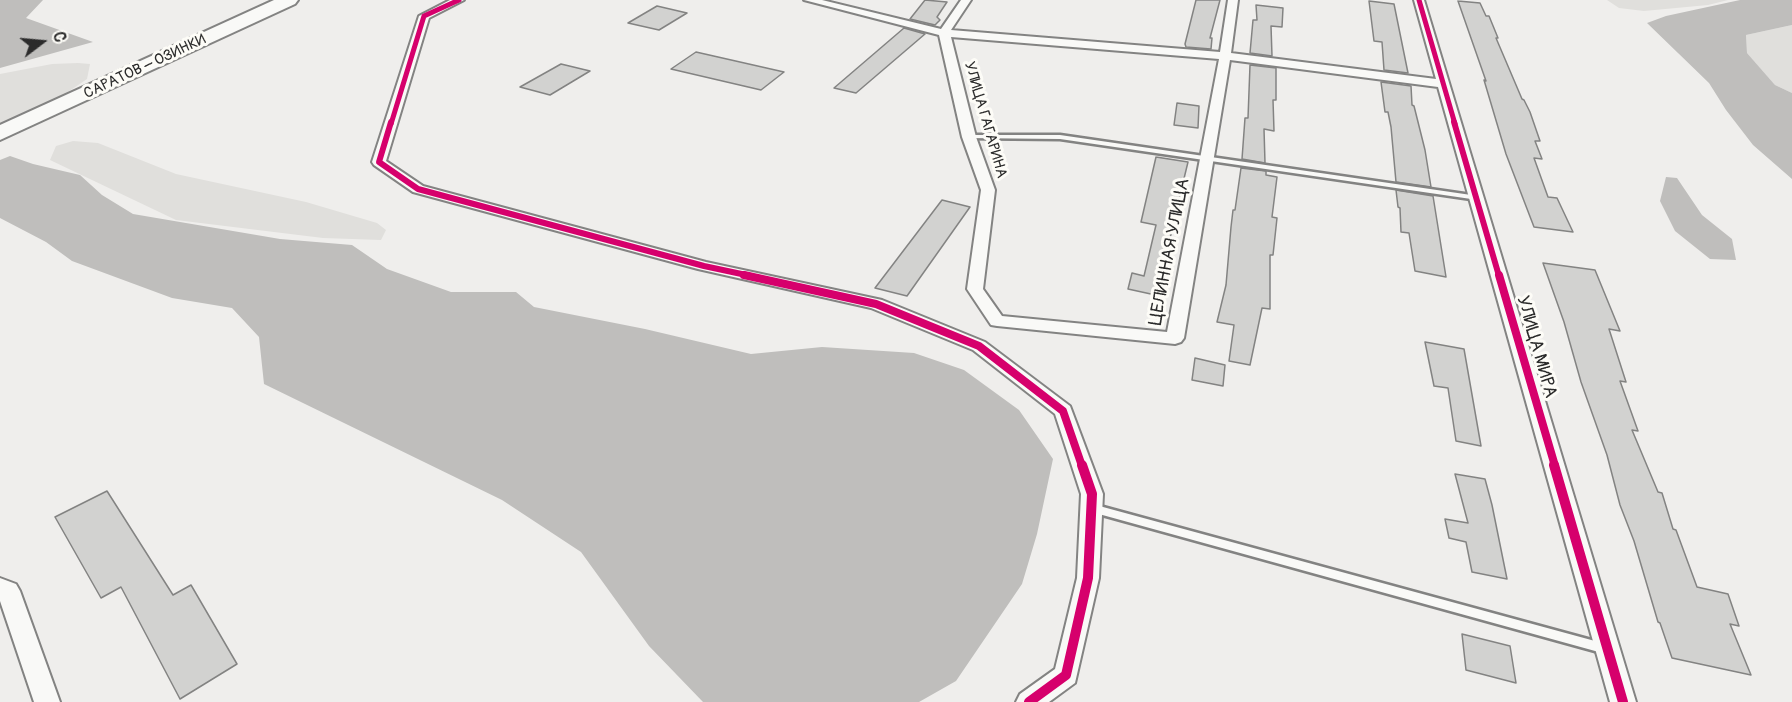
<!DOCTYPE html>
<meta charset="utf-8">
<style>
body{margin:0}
#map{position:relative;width:1792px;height:702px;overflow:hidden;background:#efeeec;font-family:Pangolin,sans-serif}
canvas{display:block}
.north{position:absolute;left:12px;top:12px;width:60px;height:60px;-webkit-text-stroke:4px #fdfcf7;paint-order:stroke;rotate:74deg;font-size:16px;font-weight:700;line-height:24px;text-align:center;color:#2b2b2b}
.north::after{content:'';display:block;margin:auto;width:21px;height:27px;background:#2b2b2b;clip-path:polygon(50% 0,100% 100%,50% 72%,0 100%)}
</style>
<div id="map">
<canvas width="1792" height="702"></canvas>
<div class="north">С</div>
</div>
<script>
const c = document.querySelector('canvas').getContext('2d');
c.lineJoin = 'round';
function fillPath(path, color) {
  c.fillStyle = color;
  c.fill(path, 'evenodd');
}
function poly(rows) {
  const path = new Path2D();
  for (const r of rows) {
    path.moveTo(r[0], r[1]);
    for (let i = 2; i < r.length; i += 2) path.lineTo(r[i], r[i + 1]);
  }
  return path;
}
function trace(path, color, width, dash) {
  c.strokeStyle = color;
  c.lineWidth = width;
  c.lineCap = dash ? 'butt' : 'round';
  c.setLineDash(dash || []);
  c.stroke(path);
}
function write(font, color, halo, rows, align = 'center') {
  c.font = font + ' Pangolin,sans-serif';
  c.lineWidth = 6;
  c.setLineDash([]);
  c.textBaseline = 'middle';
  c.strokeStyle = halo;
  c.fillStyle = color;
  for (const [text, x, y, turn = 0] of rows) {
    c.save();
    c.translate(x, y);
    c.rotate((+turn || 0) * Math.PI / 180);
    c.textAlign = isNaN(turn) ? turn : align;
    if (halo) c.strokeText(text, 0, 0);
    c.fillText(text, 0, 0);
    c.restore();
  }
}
fillPath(poly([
 [1607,0,1728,0,1708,5,1644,11,1619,8],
 [1792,25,1792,93,1775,85,1747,53,1746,35],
 [78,63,90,64,87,79,65,94,0,124,0,74,52,64],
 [73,141,98,143,176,174,306,202,377,223,386,230,381,240,323,238,176,220,50,160,56,146]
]), '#e0dfdc');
fillPath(poly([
 [0,0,43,0,26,18,93,42,0,68],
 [1740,0,1792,0,1792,25,1746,35,1747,53,1775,85,1792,93,1792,179,1753,145,1726,110,1709,83,1647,23,1666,16],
 [10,156,33,164,80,175,102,195,133,214,280,239,352,245,387,269,451,292,516,292,534,307,645,329,751,354,822,347,914,353,964,370,1019,410,1053,459,1037,534,1022,584,956,681,919,702,703,702,649,646,581,552,502,500,264,384,259,337,232,308,172,298,72,261,46,242,0,218,0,160],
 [1666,177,1677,178,1702,215,1732,239,1736,260,1710,259,1675,231,1660,201]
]), '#bfbebc');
const building = poly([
 [925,0,947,2,937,17,940,20,935,25,910,19,925,0],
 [1196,0,1220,0,1210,38,1212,38,1211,49,1186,47,1185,44,1196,0],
 [1369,1,1394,4,1408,73,1384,70,1382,42,1374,41,1369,1],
 [1458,1,1480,3,1486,16,1489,16,1498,38,1496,38,1522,99,1524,100,1530,112,1540,141,1535,141,1542,159,1534,158,1548,197,1557,198,1573,232,1534,227,1506,154,1484,80,1486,81,1458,1],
 [1256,5,1283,8,1282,27,1271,26,1272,56,1250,53,1253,20,1257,20,1256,5],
 [657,6,687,13,659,30,628,23,657,6],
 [904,28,925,34,856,93,834,88,904,28],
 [696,52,784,72,761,90,671,69,696,52],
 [561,64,590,71,550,95,520,87,561,64],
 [1250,65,1276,68,1276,100,1273,100,1274,131,1264,129,1265,163,1242,159,1245,118,1248,118,1250,65],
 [1381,82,1411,86,1412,105,1414,106,1425,150,1431,187,1396,182,1391,127,1388,112,1385,112,1381,82],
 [1177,103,1199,106,1198,128,1174,125,1177,103],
 [1156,157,1188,162,1172,228,1160,296,1128,289,1132,273,1144,276,1156,225,1141,222,1156,157],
 [1241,168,1266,171,1266,175,1277,177,1272,217,1277,218,1273,255,1270,255,1270,309,1262,308,1250,365,1229,361,1234,325,1217,322,1226,285,1231,227,1233,210,1235,210,1241,168],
 [1396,190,1433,196,1446,277,1415,271,1409,233,1401,232,1400,208,1398,207,1396,190],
 [942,200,970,207,907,296,875,288,942,200],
 [1543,263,1595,270,1620,331,1609,329,1626,382,1620,381,1638,431,1632,430,1658,492,1662,493,1673,529,1676,530,1697,587,1728,594,1739,626,1730,624,1751,675,1672,658,1660,623,1658,622,1634,541,1620,505,1607,455,1581,382,1564,322,1543,263],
 [1425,342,1464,349,1481,446,1456,441,1448,388,1434,386,1425,342],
 [1195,358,1225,365,1223,386,1192,380,1195,358],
 [1455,474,1485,479,1492,505,1507,579,1472,572,1466,542,1449,538,1445,519,1468,523,1455,474],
 [107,491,173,595,191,585,237,664,180,699,121,587,101,598,55,517,107,491],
 [1462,634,1510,646,1516,683,1466,670,1462,634]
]);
fillPath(building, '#d2d2d0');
trace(building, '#838382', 1.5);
const service = poly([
 [969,135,1060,135,1478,196,1482,198,1478,200,1060,139,967,138,967,136,969,135],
 [1092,504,1606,644,1610,645,1612,649,1610,653,1606,654,1088,511,1087,508,1088,505,1092,504]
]);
const minor = poly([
 [450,0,464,0,429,18,386,161,423,186,706,262,882,300,985,342,1070,406,1103,494,1099,578,1075,683,1049,702,1016,702,1020,694,1055,669,1077,578,1081,494,1055,414,973,350,871,308,698,269,413,192,374,165,372,162,419,16,450,0],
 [804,0,822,0,941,29,961,0,971,0,951,30,1220,52,1228,0,1238,0,1231,53,1436,79,1414,0,1424,0,1636,702,1610,702,1438,87,1230,60,1184,338,1181,342,1175,344,997,326,991,325,967,289,981,190,962,137,939,35,804,0],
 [951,37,1219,59,1167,332,1002,316,983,289,995,190,976,137,951,37],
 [0,578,16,584,20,591,60,702,34,702,0,601,0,578]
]);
const trunk = poly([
 [274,0,298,0,295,4,0,140,0,125,274,0]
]);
trace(service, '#838382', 5);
trace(minor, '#838382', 4);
trace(trunk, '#838382', 4);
fillPath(service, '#f9f9f7');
fillPath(minor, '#f9f9f7');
fillPath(trunk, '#f9f9f7');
trace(poly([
 [1419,0,1455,124],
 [391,124,424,16,459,0]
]), '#d6006c', 5);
trace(poly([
 [391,122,379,162,418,189,704,266,751,276],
 [1454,122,1499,276]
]), '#d6006c', 6);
trace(poly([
 [744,275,876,304,979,346,1063,411,1082,466],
 [1499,275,1555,466]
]), '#d6006c', 8);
trace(poly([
 [1554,465,1623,702],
 [1029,702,1066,675,1088,578,1092,494,1082,465]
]), '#d6006c', 10);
write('15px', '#2b2b2b', '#fdfcf7', [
 ["САРАТОВ – ОЗИНКИ",145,67,-25],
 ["УЛИЦА ГАГАРИНА",985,120,74]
]);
write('18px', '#2b2b2b', '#fdfcf7', [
 ["ЦЕЛИННАЯ УЛИЦА",1170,252,-79],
 ["УЛИЦА МИРА",1536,347,74]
]);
</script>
